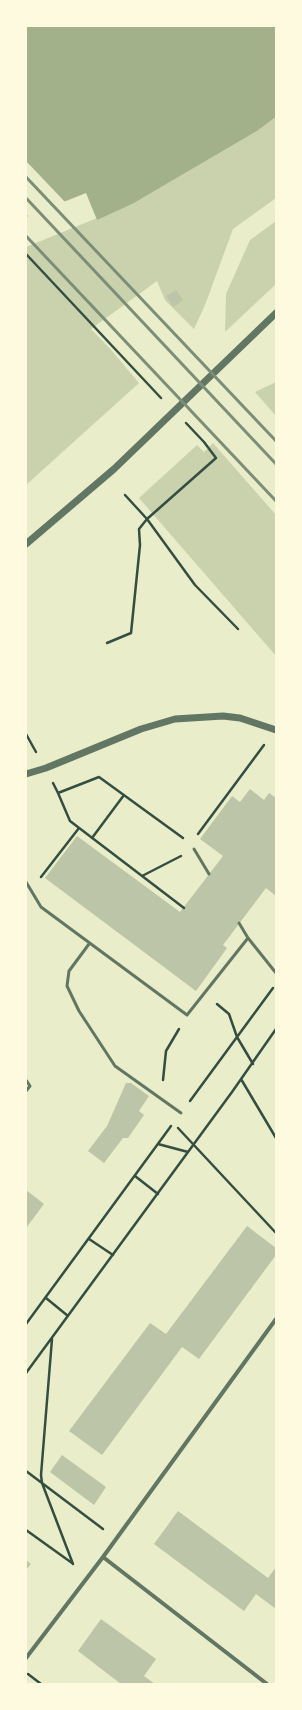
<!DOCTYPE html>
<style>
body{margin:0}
#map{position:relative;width:302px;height:1710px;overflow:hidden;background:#e9edc9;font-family:Montserrat,sans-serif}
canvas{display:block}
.frame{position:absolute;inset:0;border:27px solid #fefae0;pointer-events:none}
</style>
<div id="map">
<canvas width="302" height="1710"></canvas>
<div class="frame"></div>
</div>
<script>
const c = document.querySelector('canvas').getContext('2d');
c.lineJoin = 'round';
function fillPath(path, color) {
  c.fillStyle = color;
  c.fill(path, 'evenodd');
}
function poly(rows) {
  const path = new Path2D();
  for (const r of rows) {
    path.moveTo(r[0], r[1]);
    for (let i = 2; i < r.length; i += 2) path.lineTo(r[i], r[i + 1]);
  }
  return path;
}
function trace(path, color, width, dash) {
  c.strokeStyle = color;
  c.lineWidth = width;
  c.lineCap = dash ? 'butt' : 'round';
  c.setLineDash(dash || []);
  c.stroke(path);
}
fillPath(poly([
 [276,117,276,198,233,229,205,305,194,329,165,300,157,281,91,329,112,351,139,383,26,485,26,247,134,203,257,131],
 [276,221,276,284,225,332,226,294,250,240],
 [276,382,276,416,255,392],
 [213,443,276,515,276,656,139,498,197,445,204,452]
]), '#cad2ad');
fillPath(poly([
 [26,26,276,26,276,117,257,131,134,203,97,220,86,193,26,217]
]), '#a3b18a');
fillPath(poly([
 [26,161,66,203,29,217,26,214]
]), '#e9edc9');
fillPath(poly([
 [176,290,183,300,173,307,166,296],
 [250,789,264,800,269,793,276,798,276,896,266,888,223,945,227,948,196,991,45,878,77,836,180,912,223,856,200,839,232,796,240,802],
 [126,1083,131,1083,149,1096,139,1111,144,1115,128,1138,123,1138,104,1163,88,1151,107,1126],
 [26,1190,44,1204,26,1228],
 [247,1226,276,1248,276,1255,199,1359,182,1347,102,1455,69,1431,150,1323,166,1334],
 [62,1455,106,1487,94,1505,50,1472],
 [178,1511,268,1578,276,1567,276,1609,256,1594,244,1611,154,1544],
 [26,1560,31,1564,26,1570],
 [101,1619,156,1659,144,1676,155,1684,121,1684,78,1651]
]), '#bcc5a7');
trace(poly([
 [26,254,161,398],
 [125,495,147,519,195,585,238,629],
 [107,643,131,633,140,545,139,529,147,519,216,458,204,442,186,423],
 [26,734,36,752],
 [53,783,58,793,99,777,183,838],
 [58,793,70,821,184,908],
 [198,834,264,745],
 [92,838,124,795],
 [142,876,181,856],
 [41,877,79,828],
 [217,1004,229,1014,237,1037,253,1064],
 [241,1079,276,1138],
 [163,1080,166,1051,179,1029],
 [190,1101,273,988],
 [178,1128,276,1233],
 [158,1144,188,1152],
 [135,1176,158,1194],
 [89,1239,113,1255],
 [46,1298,68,1316],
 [26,1324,171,1126],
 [52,1339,41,1475,42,1483,73,1564],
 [26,1373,232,1092,276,1029],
 [26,1471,103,1529],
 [26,1530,72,1563],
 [28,1674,41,1684]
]), '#344e41', 2.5);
trace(poly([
 [194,849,209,874],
 [26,882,41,907,187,1015,248,938,276,973],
 [239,923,248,938],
 [89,944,69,971,67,986,79,1011,115,1066,181,1113],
 [26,1080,30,1086,26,1091]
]), '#617663', 3);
trace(poly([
 [103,1557,267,1684],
 [26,1658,103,1557,276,1319]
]), '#617663', 4);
trace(poly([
 [26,544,114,469,276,313],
 [26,774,46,768,141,729,175,719,223,716,240,718,276,730]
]), '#617663', 7);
trace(poly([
 [26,177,276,441],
 [26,198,276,464],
 [26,236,276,501]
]), '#7c8e77', 3);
</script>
